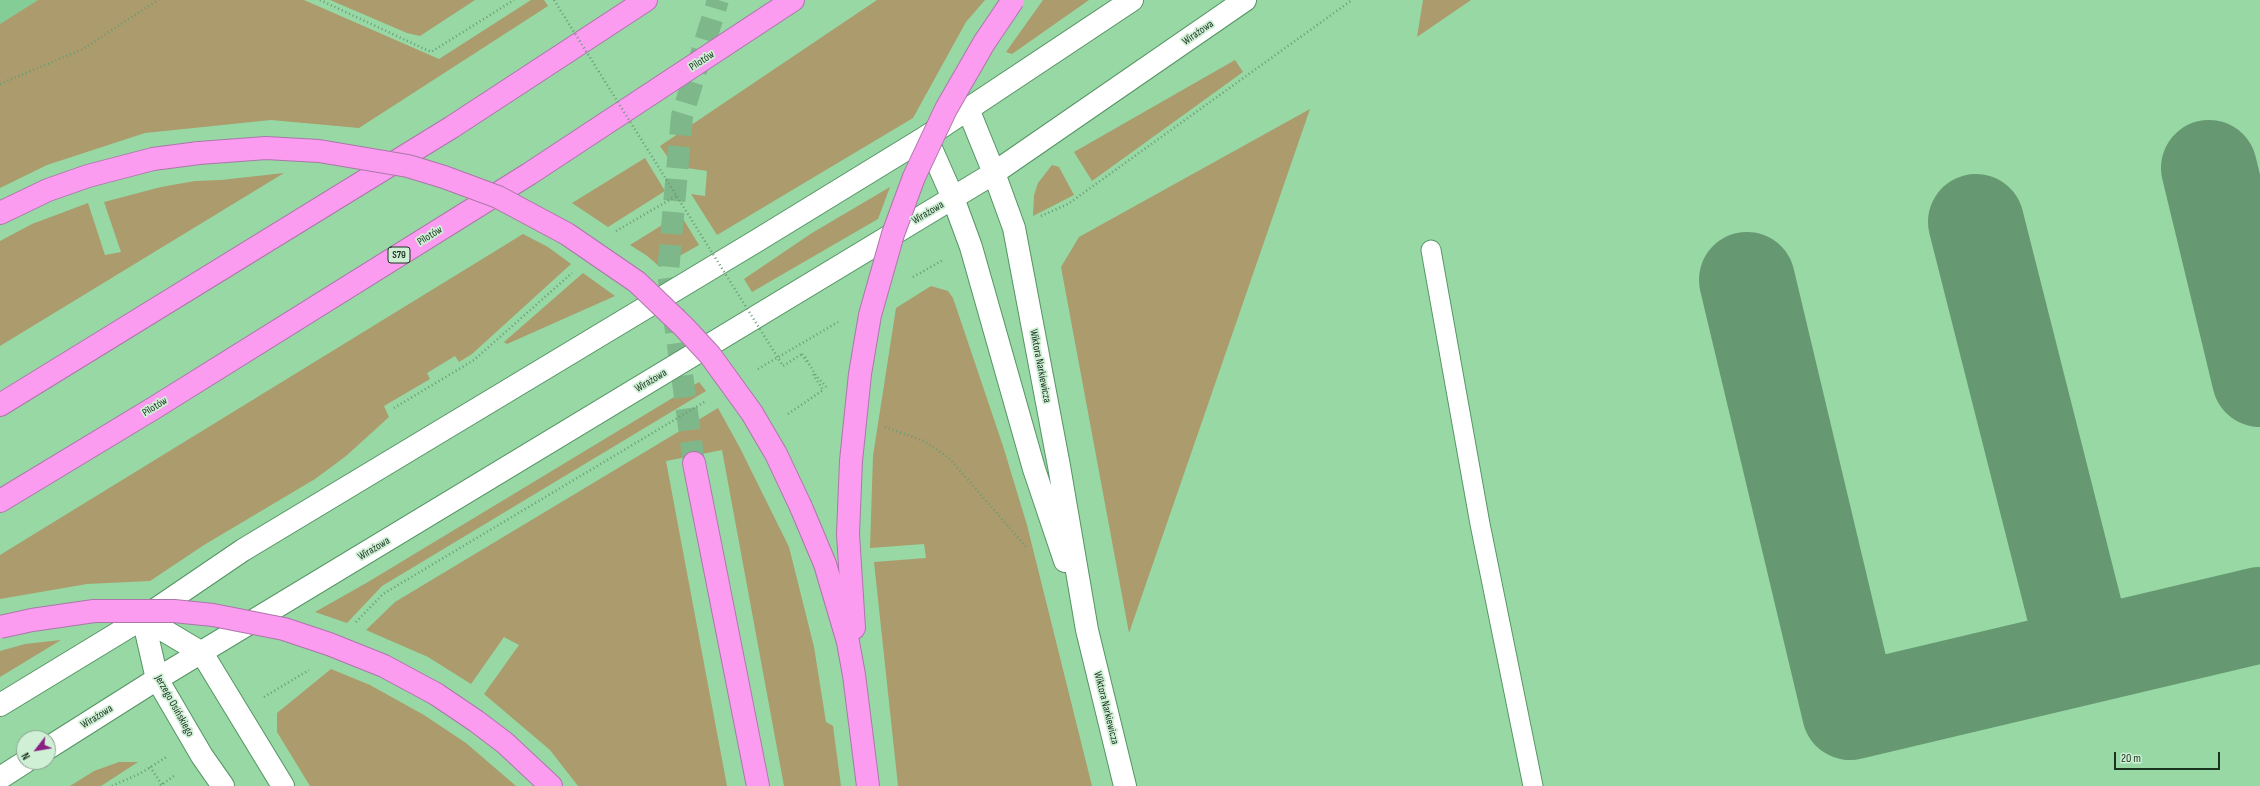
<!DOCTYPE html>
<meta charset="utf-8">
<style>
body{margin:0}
#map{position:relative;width:2260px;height:786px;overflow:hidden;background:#97d8a5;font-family:"Sofia Sans Condensed",sans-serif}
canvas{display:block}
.north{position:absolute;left:16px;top:730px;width:40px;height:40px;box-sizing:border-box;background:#d0f0d6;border:1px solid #87a48d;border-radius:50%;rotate:239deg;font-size:11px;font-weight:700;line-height:16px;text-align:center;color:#19331f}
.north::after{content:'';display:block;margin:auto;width:14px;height:18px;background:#8a1f84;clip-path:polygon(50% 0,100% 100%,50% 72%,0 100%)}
.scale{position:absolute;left:2114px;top:752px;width:106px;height:18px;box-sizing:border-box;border:2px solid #19331f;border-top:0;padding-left:5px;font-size:12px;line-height:14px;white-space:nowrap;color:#19331f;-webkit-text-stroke:3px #d0f0d6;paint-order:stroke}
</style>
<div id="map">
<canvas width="2260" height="786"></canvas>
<div class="north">N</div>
<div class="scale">20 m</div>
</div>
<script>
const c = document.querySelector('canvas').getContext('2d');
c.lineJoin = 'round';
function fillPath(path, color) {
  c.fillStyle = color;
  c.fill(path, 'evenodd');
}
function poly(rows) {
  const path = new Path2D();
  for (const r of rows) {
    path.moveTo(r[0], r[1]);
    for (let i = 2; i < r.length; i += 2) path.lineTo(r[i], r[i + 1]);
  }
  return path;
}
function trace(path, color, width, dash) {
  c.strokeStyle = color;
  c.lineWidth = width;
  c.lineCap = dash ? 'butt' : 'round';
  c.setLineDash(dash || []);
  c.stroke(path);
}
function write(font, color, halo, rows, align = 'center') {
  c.font = font + ' "Sofia Sans Condensed",sans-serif';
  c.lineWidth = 3.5;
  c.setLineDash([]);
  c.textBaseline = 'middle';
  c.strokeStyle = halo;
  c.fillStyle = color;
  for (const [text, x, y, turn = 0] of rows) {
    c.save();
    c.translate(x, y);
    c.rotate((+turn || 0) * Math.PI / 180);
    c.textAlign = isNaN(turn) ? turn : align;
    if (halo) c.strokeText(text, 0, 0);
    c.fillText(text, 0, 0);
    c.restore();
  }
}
fillPath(poly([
 [0,0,38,0,0,24]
]), '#85cd96');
fillPath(poly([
 [38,0,304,0,439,59,531,0,544,0,548,6,359,128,271,120,145,133,47,165,0,188,0,24],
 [330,0,475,0,420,36,407,33],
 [877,0,985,0,966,22,913,118,717,235,691,194,705,196,707,171,674,166,660,146],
 [1043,0,1089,0,1012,54,1006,52],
 [1423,0,1471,0,1417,37],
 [1235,60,1243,72,1092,181,1074,152],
 [1310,109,1129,633,1061,267,1079,237],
 [645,158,665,191,608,227,572,203],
 [1052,165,1059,167,1074,195,1033,216,1034,195,1038,183],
 [284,173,0,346,0,241,32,224,88,203,105,255,121,252,104,202,161,187,195,181,221,180],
 [890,187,878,219,752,292,744,279,812,233],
 [680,214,699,245,660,267,646,255,630,245],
 [523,234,548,247,571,264,472,354,459,362,455,356,427,373,430,379,384,406,389,417,346,456,315,479,204,545,150,581,87,584,0,599,0,555],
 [583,273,615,296,507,344,504,342],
 [931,286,948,291,953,298,1003,446,1027,525,1092,786,898,786,874,562,926,558,924,544,870,548,873,456,896,308],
 [699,382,706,391,382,586,347,623,315,612,368,582],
 [718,408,740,448,789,547,814,647,826,722,833,726,841,786,784,786,722,450,666,461,727,786,578,786,550,750,484,694,519,645,504,637,471,684,428,657,366,630,395,602],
 [61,640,0,677,0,651,25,644],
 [331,669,370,685,424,715,466,743,516,786,310,786,277,732,277,713],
 [119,762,138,762,101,786,70,786,94,771]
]), '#ac9b6c');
trace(poly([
 [2209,168,2260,379],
 [1976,222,2086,656],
 [1747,280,1850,712,2260,615]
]), '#669871', 96);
trace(poly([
 [694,463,668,272,682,116,718,0]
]), '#7eb78a', 22, [22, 11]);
const lane = poly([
 [1431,250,1480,524,1533,786]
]);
const secondary = poly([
 [968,109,994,173,1014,228,1059,466,1087,630,1125,786],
 [926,137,953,198,971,247,1034,469,1065,561],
 [143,618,202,653,283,786],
 [143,618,157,679,202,756,223,786],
 [0,705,143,618,243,550,758,240,926,137,1132,0],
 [48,748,157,679,994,173,1245,0],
 [0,778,25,762]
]);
const highway = poly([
 [0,213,48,190,88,176,153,159,199,153],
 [0,405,452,127,646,0],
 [694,463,758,786],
 [0,501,154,408,529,174,793,0],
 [801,507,825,564,848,642,854,675,868,786],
 [848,534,854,628],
 [436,694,476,721,505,743,551,786]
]);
trace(lane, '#559464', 21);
trace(secondary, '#559464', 24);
trace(highway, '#ac77a8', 24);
trace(poly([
 [320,0,431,52,514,0],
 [0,84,83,49,158,0],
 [1041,216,1068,204,1352,0],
 [616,231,678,195],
 [913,277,943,260],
 [802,354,808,364],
 [805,357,815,374,828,389],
 [758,369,838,322],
 [394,408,474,360,572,273],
 [788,414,823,390,813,374],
 [885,427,924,441,949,458,1027,548],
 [356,622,383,594,706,401],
 [264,697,309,670],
 [150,767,163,786],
 [112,786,141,773,168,756],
 [160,786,175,775]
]), '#699b74', 2.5, [1, 3]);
trace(lane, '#fff', 19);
trace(secondary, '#fff', 22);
trace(highway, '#fb9cf1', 22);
const highwayBridge = poly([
 [199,153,266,148,319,151,408,166,444,177,498,197,567,234,637,282,684,327,710,355,752,413,776,454,801,507],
 [848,534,851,461,860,374,870,315,893,234,914,177,946,109,984,43,1013,0],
 [0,627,32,620,94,611,174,611,213,615,284,629,329,644,384,666,436,694]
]);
trace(highwayBridge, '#ac77a8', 24, []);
trace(poly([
 [554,0,783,366,802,354]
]), '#699b74', 2.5, [1, 3]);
trace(highwayBridge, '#fb9cf1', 22);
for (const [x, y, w] of [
 [399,255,22]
]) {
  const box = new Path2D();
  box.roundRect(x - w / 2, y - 8, w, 16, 3);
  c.fillStyle = '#d0f0d6';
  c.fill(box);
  trace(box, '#19331f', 1);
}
write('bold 10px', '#19331f', null, [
 ["S79",399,255]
]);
write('11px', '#19331f', '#d0f0d6', [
 ["Wirażowa",1198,33,-35],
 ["Pilotów",702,61,-33],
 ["Wirażowa",928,213,-31],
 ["Pilotów",430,236,-32],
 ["Wiktora Narkiewicza",1040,366,79],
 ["Wirażowa",651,381,-31],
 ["Pilotów",155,407,-32],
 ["Wirażowa",374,549,-31],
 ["Jerzego Osińskiego",174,706,61],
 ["Wiktora Narkiewicza",1106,708,76],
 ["Wirażowa",97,717,-32]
]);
</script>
